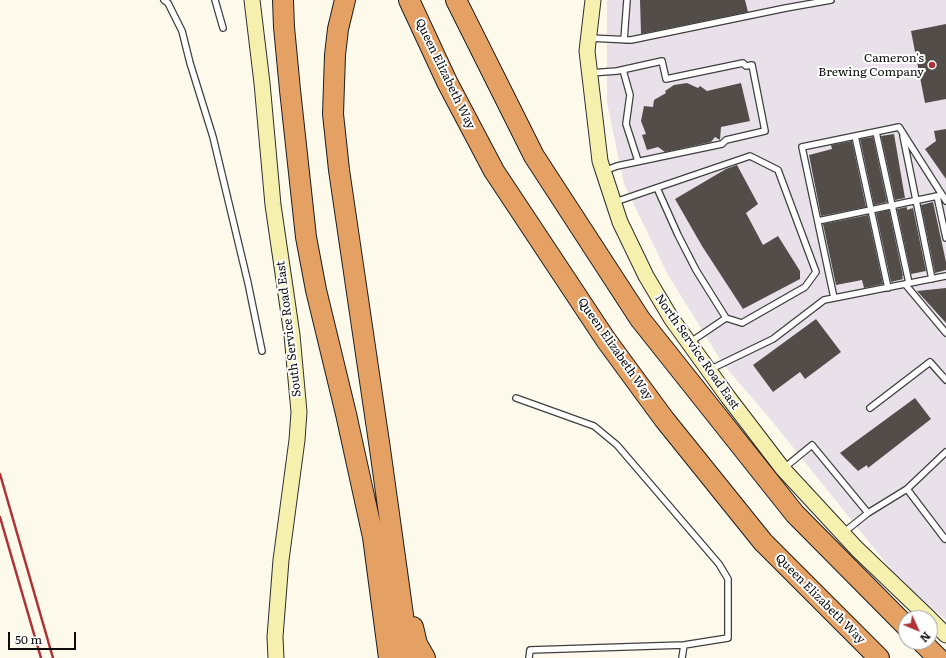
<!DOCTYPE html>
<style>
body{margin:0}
#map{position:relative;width:946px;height:658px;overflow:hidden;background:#fdfaec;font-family:Literata,serif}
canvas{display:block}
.north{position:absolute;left:898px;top:610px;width:40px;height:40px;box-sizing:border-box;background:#fff;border:1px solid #9e9e9e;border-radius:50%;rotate:134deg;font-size:11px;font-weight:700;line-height:16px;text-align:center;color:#0c0c0c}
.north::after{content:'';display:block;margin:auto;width:14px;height:18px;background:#ad3336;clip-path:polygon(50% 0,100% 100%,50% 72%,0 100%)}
.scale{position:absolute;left:8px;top:632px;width:68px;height:18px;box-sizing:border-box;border:2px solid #0c0c0c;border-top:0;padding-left:5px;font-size:12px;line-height:14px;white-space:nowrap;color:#0c0c0c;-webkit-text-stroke:3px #fff;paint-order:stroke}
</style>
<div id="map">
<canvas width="946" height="658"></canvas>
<div class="north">N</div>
<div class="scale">50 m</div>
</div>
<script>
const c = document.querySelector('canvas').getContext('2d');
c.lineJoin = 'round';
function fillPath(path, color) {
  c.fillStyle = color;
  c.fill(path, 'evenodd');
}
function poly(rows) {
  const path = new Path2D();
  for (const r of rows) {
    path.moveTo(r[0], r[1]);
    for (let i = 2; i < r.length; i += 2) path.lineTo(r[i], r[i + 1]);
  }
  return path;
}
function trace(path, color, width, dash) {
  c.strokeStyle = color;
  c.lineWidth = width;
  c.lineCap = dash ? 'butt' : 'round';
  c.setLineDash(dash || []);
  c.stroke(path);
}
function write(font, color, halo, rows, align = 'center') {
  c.font = font + ' Literata,serif';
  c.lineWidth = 4;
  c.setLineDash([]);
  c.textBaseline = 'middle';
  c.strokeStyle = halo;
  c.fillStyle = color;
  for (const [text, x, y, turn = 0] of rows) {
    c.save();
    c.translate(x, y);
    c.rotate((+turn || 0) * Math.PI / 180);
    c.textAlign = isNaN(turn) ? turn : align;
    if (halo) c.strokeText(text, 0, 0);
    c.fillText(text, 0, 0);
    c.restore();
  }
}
fillPath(poly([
 [607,0,946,0,946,620,910,593,771,420,723,364,668,275,624,184,607,103]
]), '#e9e1ea');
fillPath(poly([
 [640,0,745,0,748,12,641,34],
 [946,24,946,99,925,103,911,31],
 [687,83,698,88,700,86,707,91,741,83,750,121,721,127,720,140,715,137,711,142,665,152,658,147,647,150,642,135,646,134,641,121,644,106,653,107,654,100,666,93,665,91,674,85],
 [946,129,946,179,925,149,936,141,934,131],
 [894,134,905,198,895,200,881,136],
 [873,137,887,202,874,205,860,139],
 [852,141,866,207,821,216,809,155,832,149,831,145],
 [737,165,758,204,746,213,763,245,778,236,800,271,800,279,743,309,702,246,675,199,726,169],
 [933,202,946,262,946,270,935,273,921,205],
 [907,207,907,210,913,208,926,271,911,274,897,209],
 [889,210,903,276,902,276,903,279,891,282,876,213],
 [868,215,883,284,864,288,862,280,836,285,823,224],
 [946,288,946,323,917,291],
 [816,319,841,352,805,379,800,372,773,392,753,365],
 [915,398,931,419,868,468,867,465,858,471,840,453]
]), '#534d49');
const lane = poly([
 [164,0,168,3,182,31,190,63,213,137,248,283,262,351],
 [215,0,223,28],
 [589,38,631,40,786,8,831,0],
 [624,40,627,0],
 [623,70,630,95,626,124,638,161],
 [590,73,617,71,662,61,666,79,743,63,746,66,752,65,765,131,726,140,722,144,617,166,604,171],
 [876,132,909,283],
 [855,136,888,288],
 [903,136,932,279],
 [657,188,678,235,696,270,726,318],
 [937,196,946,238],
 [615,202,750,156,778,170,816,272,805,287,742,323,726,318,689,343],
 [818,221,942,195],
 [905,284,946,333],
 [834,298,802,147,899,127,946,201],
 [709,370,773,339,824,300,946,276],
 [516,398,594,426,617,445,719,564,728,579,728,638,684,645,530,650,529,658],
 [870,408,930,362,946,380],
 [784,468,812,445,868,513],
 [907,489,945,539,946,538],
 [843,533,868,513,907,489,946,452],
 [682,658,684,645]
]);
const secondary = poly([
 [252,0,262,83,273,205,292,335,299,412,297,440,281,560,275,637,276,658],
 [593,0,587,51,600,161,620,222,646,276,671,318,728,397,783,469,857,549,929,618],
 [930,619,946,635]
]);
const highway = poly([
 [283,0,284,27,290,90,306,237,316,290,346,414,373,537,389,658],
 [345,0,338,29,335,55,333,114,339,170,380,449,409,658],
 [409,0,447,82,494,171,606,340,664,419,763,542,879,658],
 [456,0,534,156,640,319,795,514,906,626],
 [413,627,417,644,425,658],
 [922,642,938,658]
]);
trace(lane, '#3f3f3f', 8);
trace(secondary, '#2e2e2e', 17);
trace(highway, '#1d1d1d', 22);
trace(lane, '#fff', 5.5);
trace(secondary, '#f6f0ae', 15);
trace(highway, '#e5a163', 20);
trace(poly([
 [0,474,53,658],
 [0,517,41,658]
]), '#ad3336', 2.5);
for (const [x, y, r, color] of [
 [932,65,4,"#ad3336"]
]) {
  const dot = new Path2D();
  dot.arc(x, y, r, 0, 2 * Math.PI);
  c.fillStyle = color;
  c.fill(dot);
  trace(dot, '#fff', 1.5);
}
write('12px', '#0c0c0c', '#fff', [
 ["Cameron's",924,58],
 ["Brewing Company",924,72]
], 'right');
write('12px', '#0c0c0c', '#fff', [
 ["Queen Elizabeth Way",445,74,64],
 ["South Service Road East",289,329,-97],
 ["Queen Elizabeth Way",615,349,55],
 ["North Service Road East",697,352,55],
 ["Queen Elizabeth Way",820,599,45]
]);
</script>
